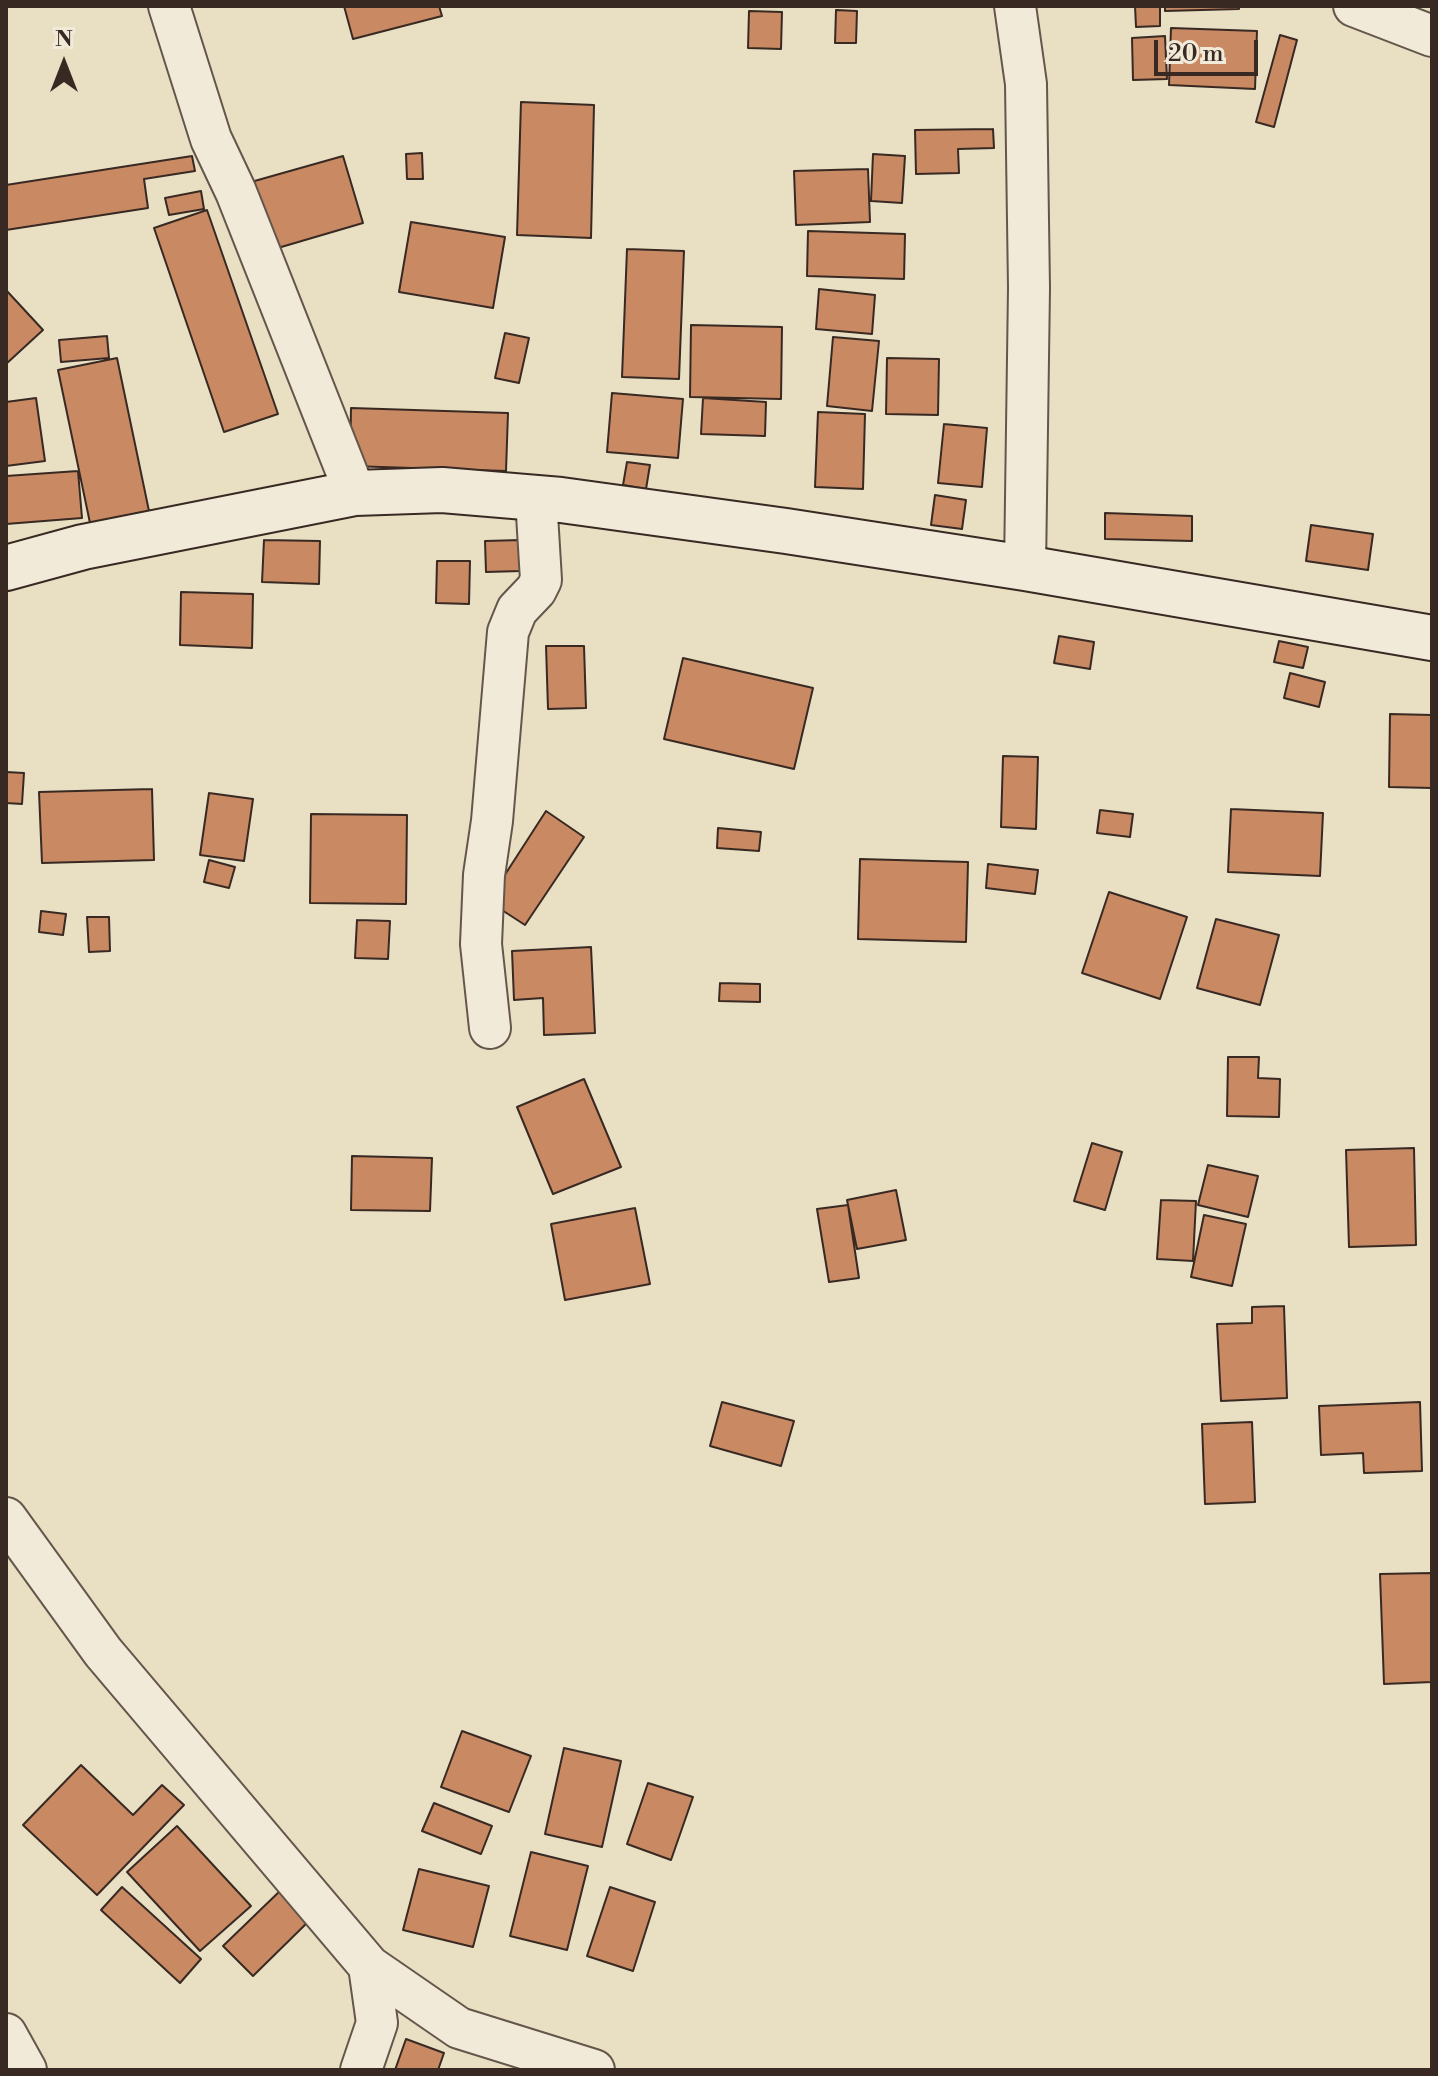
<!DOCTYPE html>
<style>
body{margin:0}
#map{position:relative;width:1438px;height:2076px;overflow:hidden;background:#e9dfc3;font-family:"Libre Bodoni",serif}
canvas{display:block}
.frame{position:absolute;inset:0;border:8px solid #382923;pointer-events:none}
.north{position:absolute;left:24px;top:24px;width:80px;height:80px;-webkit-text-stroke:6px #f1ead8;paint-order:stroke;rotate:0deg;font-size:22px;font-weight:700;line-height:32px;text-align:center;color:#382923}
.north::after{content:'';display:block;margin:auto;width:28px;height:36px;background:#382923;clip-path:polygon(50% 0,100% 100%,50% 72%,0 100%)}
.scale{position:absolute;left:1154px;top:40px;width:104px;height:36px;box-sizing:border-box;border:4px solid #382923;border-top:0;padding-left:10px;font-size:24px;line-height:28px;white-space:nowrap;color:#382923;-webkit-text-stroke:6px #f1ead8;paint-order:stroke}
</style>
<div id="map">
<canvas width="1438" height="2076"></canvas>
<div class="frame"></div>
<div class="north">N</div>
<div class="scale">20 m</div>
</div>
<script>
const c = document.querySelector('canvas').getContext('2d');
c.lineJoin = 'round';
function fillPath(path, color) {
  c.fillStyle = color;
  c.fill(path, 'evenodd');
}
function poly(rows) {
  const path = new Path2D();
  for (const r of rows) {
    path.moveTo(r[0], r[1]);
    for (let i = 2; i < r.length; i += 2) path.lineTo(r[i], r[i + 1]);
  }
  return path;
}
function trace(path, color, width, dash) {
  c.strokeStyle = color;
  c.lineWidth = width;
  c.lineCap = dash ? 'butt' : 'round';
  c.setLineDash(dash || []);
  c.stroke(path);
}
const building = poly([
 [344,6,439,6,442,16,353,39,344,6],
 [1135,6,1160,6,1160,26,1136,27,1135,6],
 [1165,6,1239,6,1239,9,1165,11,1165,6],
 [836,10,857,11,856,43,835,43,836,10],
 [749,11,782,12,781,49,748,48,749,11],
 [1171,28,1257,31,1255,89,1169,85,1171,28],
 [1280,35,1297,40,1274,127,1256,122,1280,35],
 [1165,36,1167,79,1133,80,1132,38,1165,36],
 [521,102,594,105,591,238,517,235,521,102],
 [993,129,994,148,958,149,959,173,916,174,915,130,993,129],
 [422,153,423,179,407,179,406,154,422,153],
 [873,154,905,156,902,203,871,201,873,154],
 [192,156,195,171,144,179,148,208,6,230,6,185,192,156],
 [343,156,363,223,271,250,251,182,343,156],
 [868,169,870,222,796,225,794,171,868,169],
 [201,191,204,209,169,215,165,198,201,191],
 [207,210,278,414,224,432,154,228,207,210],
 [411,222,505,237,493,308,399,292,411,222],
 [808,231,905,234,904,279,807,276,808,231],
 [627,249,684,251,679,379,622,377,627,249],
 [819,289,875,295,872,334,816,329,819,289],
 [6,290,43,330,6,364,6,290],
 [691,325,782,327,781,399,690,397,691,325],
 [505,333,529,338,519,383,495,378,505,333],
 [107,336,109,358,61,362,59,340,107,336],
 [833,337,879,341,872,411,827,406,833,337],
 [117,358,149,511,90,523,58,370,117,358],
 [887,358,939,359,938,415,886,414,887,358],
 [612,393,683,399,678,458,607,452,612,393],
 [36,398,45,461,6,466,6,402,36,398],
 [703,398,766,402,765,436,701,434,703,398],
 [351,408,508,413,506,471,350,466,351,408],
 [818,412,865,414,863,489,815,487,818,412],
 [944,424,987,428,982,487,938,483,944,424],
 [627,462,650,465,646,489,623,485,627,462],
 [78,471,82,518,6,524,6,476,78,471],
 [935,495,966,500,962,529,931,525,935,495],
 [1105,513,1192,516,1192,541,1105,539,1105,513],
 [1311,525,1373,534,1368,570,1306,561,1311,525],
 [264,540,320,541,319,584,262,582,264,540],
 [521,540,521,571,486,572,485,541,521,540],
 [437,561,470,561,469,604,436,603,437,561],
 [181,592,253,594,252,648,180,645,181,592],
 [1059,636,1094,642,1090,669,1054,663,1059,636],
 [1279,641,1308,647,1303,668,1274,662,1279,641],
 [546,646,584,646,586,708,548,709,546,646],
 [683,658,813,688,794,769,664,739,683,658],
 [1290,673,1325,682,1319,707,1284,698,1290,673],
 [1390,714,1432,715,1432,788,1389,787,1390,714],
 [1003,756,1038,757,1036,829,1001,827,1003,756],
 [6,772,24,773,22,804,6,803,6,772],
 [152,789,154,860,42,863,39,792,152,789],
 [209,793,253,799,244,861,200,855,209,793],
 [1231,809,1323,813,1320,876,1228,872,1231,809],
 [1100,810,1133,814,1130,837,1097,833,1100,810],
 [546,811,584,837,525,925,488,901,546,811],
 [311,814,407,815,406,904,310,903,311,814],
 [718,828,761,832,759,851,717,848,718,828],
 [860,859,968,862,966,942,858,939,860,859],
 [209,860,235,867,229,888,204,882,209,860],
 [988,864,1038,870,1035,894,986,888,988,864],
 [1109,892,1187,917,1160,999,1082,973,1109,892],
 [41,911,66,914,63,935,39,932,41,911],
 [87,917,109,917,110,951,89,952,87,917],
 [1216,919,1279,935,1260,1005,1197,988,1216,919],
 [357,920,390,921,388,959,355,958,357,920],
 [591,947,595,1033,544,1035,543,998,514,1000,512,951,591,947],
 [720,983,760,984,760,1002,719,1001,720,983],
 [1228,1057,1259,1057,1258,1078,1280,1079,1279,1117,1227,1116,1228,1057],
 [584,1079,621,1167,553,1194,517,1107,584,1079],
 [1092,1143,1122,1152,1105,1210,1074,1201,1092,1143],
 [1414,1148,1416,1245,1349,1247,1346,1150,1414,1148],
 [352,1156,432,1158,430,1211,351,1210,352,1156],
 [1208,1165,1258,1176,1248,1217,1198,1205,1208,1165],
 [896,1190,906,1240,857,1249,847,1200,896,1190],
 [1161,1200,1196,1201,1193,1261,1157,1259,1161,1200],
 [848,1205,859,1278,829,1282,817,1209,848,1205],
 [635,1208,650,1284,565,1300,551,1224,635,1208],
 [1204,1215,1246,1224,1232,1286,1191,1277,1204,1215],
 [1284,1306,1287,1398,1221,1401,1217,1324,1252,1323,1252,1307,1284,1306],
 [722,1402,794,1421,781,1466,710,1446,722,1402],
 [1420,1402,1422,1471,1364,1473,1363,1453,1321,1455,1319,1406,1420,1402],
 [1252,1422,1255,1502,1205,1504,1202,1424,1252,1422],
 [1432,1573,1432,1682,1384,1684,1380,1574,1432,1573],
 [462,1731,531,1756,509,1812,441,1787,462,1731],
 [564,1748,621,1761,602,1847,545,1834,564,1748],
 [81,1765,133,1815,162,1785,184,1805,97,1895,23,1825,81,1765],
 [648,1783,693,1797,671,1860,627,1844,648,1783],
 [434,1803,492,1826,481,1854,422,1831,434,1803],
 [177,1826,251,1906,200,1951,127,1872,177,1826],
 [531,1852,588,1866,567,1950,510,1936,531,1852],
 [419,1869,489,1886,473,1947,403,1930,419,1869],
 [122,1887,201,1959,180,1983,101,1910,122,1887],
 [610,1887,655,1902,633,1971,587,1956,610,1887],
 [283,1888,312,1918,253,1976,223,1946,283,1888],
 [406,2039,444,2053,438,2070,395,2070,406,2039]
]);
fillPath(building, '#c88963');
trace(building, '#382923', 2);
const street = poly([
 [169,6,211,139,236,192,355,493],
 [1015,6,1026,84,1029,288,1025,568],
 [1354,6,1432,36],
 [490,1028,481,944,484,875,492,821,508,632,517,610,536,590,541,580,536,498],
 [6,1518,103,1652,369,1966,459,2028,594,2070],
 [6,2034,26,2070],
 [361,2070,377,2023,369,1966]
]);
const secondary = poly([
 [6,568,83,547,355,493,442,490,561,500,786,531,1025,568,1432,638]
]);
trace(street, '#64564b', 44);
trace(secondary, '#382923', 48);
trace(street, '#f1ead8', 40);
trace(secondary, '#f1ead8', 44);
</script>
